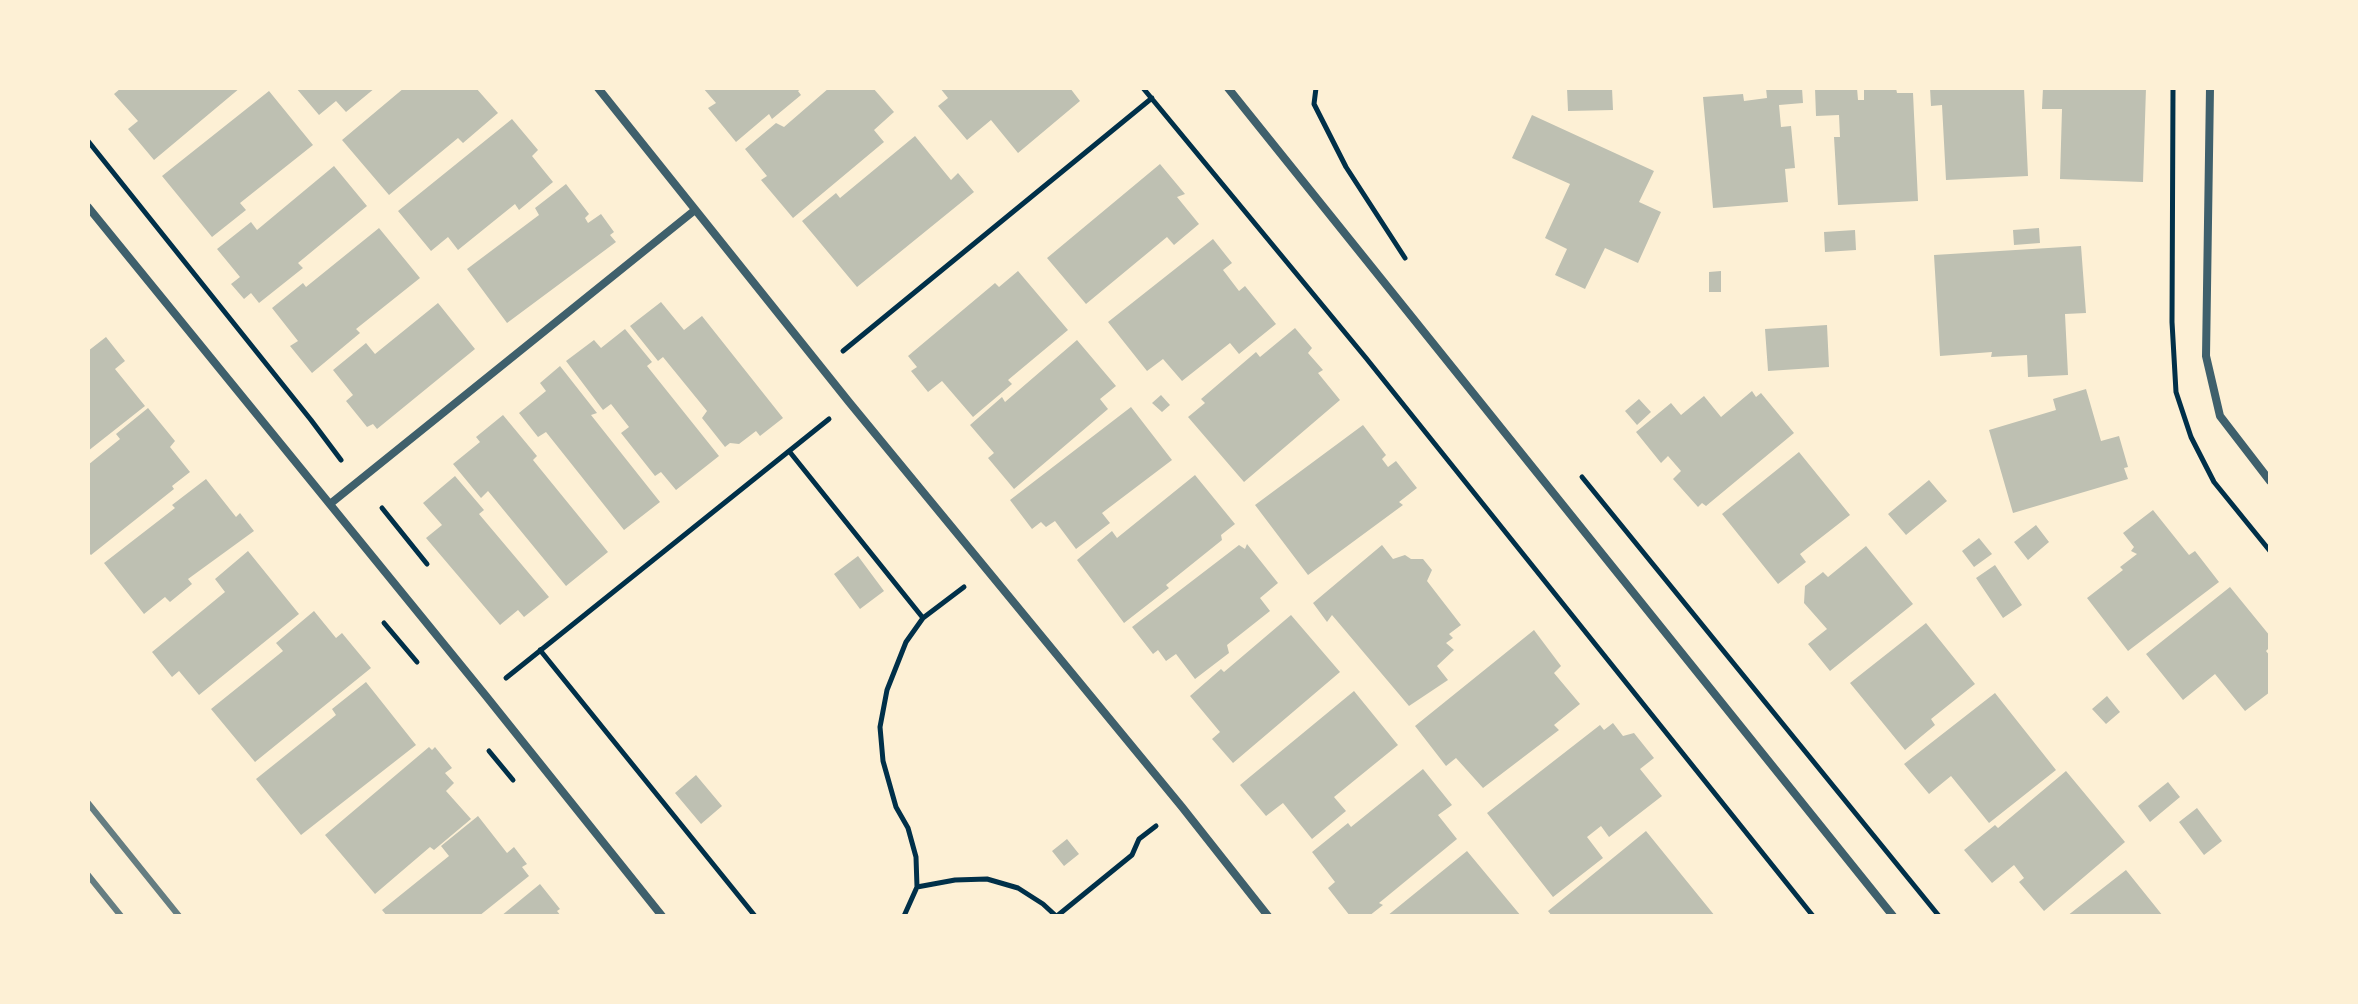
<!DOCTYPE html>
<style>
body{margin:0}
#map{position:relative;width:2358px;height:1004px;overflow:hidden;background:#fdf0d5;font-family:"Nunito Sans",sans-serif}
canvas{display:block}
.frame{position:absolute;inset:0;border:90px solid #fdf0d5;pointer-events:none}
</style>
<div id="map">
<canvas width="2358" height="1004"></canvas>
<div class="frame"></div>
</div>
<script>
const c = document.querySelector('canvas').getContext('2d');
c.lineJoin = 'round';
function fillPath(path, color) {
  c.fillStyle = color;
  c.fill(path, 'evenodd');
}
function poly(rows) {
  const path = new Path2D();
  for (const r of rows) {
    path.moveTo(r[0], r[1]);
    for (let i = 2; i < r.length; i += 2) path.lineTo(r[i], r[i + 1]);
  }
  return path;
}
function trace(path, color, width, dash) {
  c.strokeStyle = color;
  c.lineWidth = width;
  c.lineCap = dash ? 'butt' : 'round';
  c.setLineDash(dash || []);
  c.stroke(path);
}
fillPath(poly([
 [121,88,240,88,154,160,128,129,138,121,114,94],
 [296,88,375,88,346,112,336,101,319,115],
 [404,88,476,88,498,113,463,143,458,138,389,195,342,140],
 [703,88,802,88,798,91,801,95,772,119,769,114,736,142,708,108,716,103],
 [829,88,873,88,894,112,874,130,884,142,793,218,761,180,767,176,745,149,776,123,784,127],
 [940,88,1070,88,1080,101,1018,153,991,120,967,140,938,106,948,98],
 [1567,88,1612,88,1613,110,1568,111],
 [1766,88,1802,88,1803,103,1779,105,1781,127,1791,126,1795,168,1785,169,1788,202,1713,208,1703,97,1743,94,1744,101,1767,98],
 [1815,88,1857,88,1858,100,1864,100,1864,89,1896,88,1897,93,1913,93,1918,201,1838,205,1834,137,1840,137,1839,115,1816,116],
 [1930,88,2024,88,2028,176,1946,180,1942,105,1931,106],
 [2043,88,2146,88,2143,182,2060,179,2062,109,2042,109],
 [269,91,313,145,240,203,246,210,212,237,162,176],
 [1532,115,1654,171,1639,202,1661,212,1638,263,1605,248,1585,289,1555,275,1567,249,1545,238,1570,184,1512,158],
 [512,119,538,150,532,156,553,182,519,210,515,204,458,250,448,237,431,251,398,211],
 [915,136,951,180,958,173,974,192,857,287,802,221,836,193,840,198],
 [1160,164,1185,194,1177,197,1199,224,1174,245,1167,237,1086,304,1047,258],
 [334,166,367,206,298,263,303,268,259,303,251,293,244,299,231,284,240,277,217,249,251,222,257,230],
 [566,184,589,214,585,218,588,223,601,214,614,232,610,235,616,242,507,323,467,269,539,215,535,208],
 [379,228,420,278,356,329,360,333,312,373,290,346,298,341,272,308,303,283,306,287],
 [2039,228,2040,243,2014,245,2013,230],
 [1855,230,1856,250,1825,252,1824,232],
 [1213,239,1232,263,1223,270,1239,291,1245,286,1276,324,1239,354,1230,343,1182,381,1163,359,1147,371,1108,322],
 [2081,246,2086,313,2065,314,2068,375,2028,377,2027,355,1991,357,1992,352,1940,356,1934,255],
 [1018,271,1068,330,1008,380,1012,384,973,417,942,381,928,392,911,371,917,367,908,356,995,283,999,287],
 [1721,271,1721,292,1709,292,1709,272],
 [661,302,684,330,702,316,783,418,760,436,756,431,739,444,730,443,725,447,702,418,707,411,663,357,658,361,630,326],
 [438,303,475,349,377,429,373,424,367,427,346,401,353,395,333,370,366,343,375,354],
 [1827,325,1829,367,1768,371,1765,329],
 [1295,328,1312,348,1308,353,1323,370,1318,373,1340,400,1244,482,1188,417,1205,403,1201,399,1256,352,1260,357],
 [625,329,652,362,647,366,719,456,676,490,661,472,655,476,621,433,629,427,611,404,603,410,566,361,594,340,601,348],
 [106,337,125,361,115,369,145,406,88,451,88,351],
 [1077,340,1116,386,1100,399,1108,409,1014,489,988,458,994,453,970,425,1002,397,1005,402],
 [560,366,597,413,591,415,660,502,624,530,546,432,538,437,519,413,546,391,540,383],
 [2086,389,2101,441,2119,436,2128,467,2124,468,2128,479,2013,513,1989,430,2056,410,2053,399],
 [1752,391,1756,397,1761,393,1794,433,1706,506,1702,503,1698,507,1673,479,1681,471,1668,456,1661,463,1636,432,1671,403,1681,415,1704,396,1721,417],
 [1161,395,1170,405,1162,412,1152,403],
 [1639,399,1651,412,1637,425,1625,411],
 [1131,407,1172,460,1102,513,1110,523,1076,549,1055,521,1046,527,1041,522,1032,529,1010,500],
 [148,408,175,441,170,447,190,472,172,486,174,489,91,555,88,552,88,465,120,439,116,434],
 [503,415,537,456,533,460,608,552,566,586,488,491,481,498,453,464,480,442,476,437],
 [1363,425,1386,455,1382,459,1388,467,1396,461,1417,488,1399,502,1403,505,1308,575,1255,505],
 [1799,452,1850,515,1800,554,1806,562,1778,584,1722,514],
 [1195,475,1235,524,1221,535,1222,540,1166,585,1169,588,1124,623,1077,560,1112,531,1117,538],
 [455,476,484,510,479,514,549,597,524,617,518,610,500,625,426,538,442,525,423,503],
 [206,479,236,517,240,513,254,531,188,579,192,584,170,602,165,597,144,614,104,563,175,508,172,505],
 [1929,480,1947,501,1906,535,1888,514],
 [2153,510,2189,555,2195,551,2219,582,2128,651,2087,598,2123,570,2120,567,2137,554,2131,551,2134,547,2123,533],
 [2036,525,2049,542,2028,560,2014,542],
 [1979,538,1992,554,1974,567,1962,551],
 [1247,544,1278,583,1260,598,1270,611,1227,645,1229,653,1195,679,1176,654,1166,661,1158,650,1153,654,1132,627,1239,545,1245,549],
 [1382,545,1393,559,1405,555,1411,559,1423,559,1432,570,1427,581,1461,625,1449,634,1453,638,1446,643,1454,650,1437,666,1448,680,1409,706,1332,615,1327,622,1313,603],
 [1866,546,1913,604,1830,671,1808,644,1827,629,1804,603,1805,586,1823,572,1828,577],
 [248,551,299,614,199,695,179,671,172,677,152,652,225,592,215,579],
 [858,556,884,591,860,609,834,574],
 [1995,565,2022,605,2003,618,1976,578],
 [2230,587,2270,636,2270,647,2266,651,2270,656,2270,692,2245,711,2215,674,2183,700,2146,654],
 [314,611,336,638,342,633,371,668,255,762,211,709,283,651,276,643],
 [1291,615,1340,672,1233,763,1212,739,1220,732,1190,696,1221,669,1224,672],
 [1926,623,1975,684,1931,719,1935,725,1905,750,1850,683],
 [1534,630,1561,666,1554,673,1580,704,1554,725,1559,730,1483,788,1456,758,1446,766,1415,726],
 [366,682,416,745,301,835,256,779,336,715,332,709],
 [1354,691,1398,745,1334,797,1346,811,1312,839,1283,803,1266,816,1240,785],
 [1995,693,2056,770,1989,823,1951,776,1929,794,1904,764],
 [2107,696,2120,712,2106,724,2092,709],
 [1613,723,1623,736,1634,733,1654,758,1640,769,1662,796,1609,837,1601,826,1587,837,1603,858,1553,897,1487,813,1600,725,1604,730],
 [429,747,432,750,435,747,452,768,445,773,454,783,446,791,471,819,434,850,430,847,375,894,325,835],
 [1423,769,1452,805,1438,815,1457,839,1379,903,1383,905,1369,916,1350,916,1328,888,1335,882,1312,852,1348,823,1351,827],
 [2066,771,2125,842,2044,911,2019,882,2024,878,2014,865,1992,883,1964,850,1995,825,1998,828],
 [696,775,722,806,701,824,675,793],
 [2168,782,2180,797,2150,822,2138,806],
 [2197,808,2222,841,2204,855,2179,822],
 [478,816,507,853,514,847,527,864,522,867,529,876,479,916,387,916,382,910,449,856,441,846],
 [1646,831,1715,916,1552,916,1548,911],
 [1067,839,1079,854,1064,866,1052,851],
 [1467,851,1521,916,1387,916],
 [2126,870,2163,916,2067,916],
 [540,884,560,909,557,911,561,916,501,916]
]), '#bec0b2');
trace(poly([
 [1143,88,1366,358,1813,916],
 [1316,88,1314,104,1346,167,1405,258],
 [2173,88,2172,322,2176,392,2191,437,2214,482,2270,551],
 [88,141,311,420,341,460],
 [843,351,1152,98],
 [789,451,923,618],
 [1582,477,1939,916],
 [382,508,427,564],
 [384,623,417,662],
 [540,650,755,916],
 [506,678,829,419],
 [489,751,513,780],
 [917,887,955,880,987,879,1018,888,1043,904,1056,916],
 [904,916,917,887,916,857,908,828,896,807,883,761,880,727,887,690,906,642,923,618,964,587],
 [1057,916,1132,855,1139,839,1156,826]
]), '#003049', 5);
trace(poly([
 [598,88,849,402,1182,807,1268,916],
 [1228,88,1893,916],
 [2210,88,2206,356,2220,416,2270,481],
 [88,207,486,696,662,916],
 [330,504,695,210]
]), '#3f606c', 8);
trace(poly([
 [88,803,179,916],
 [88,875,121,916]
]), '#657d81', 6);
</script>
